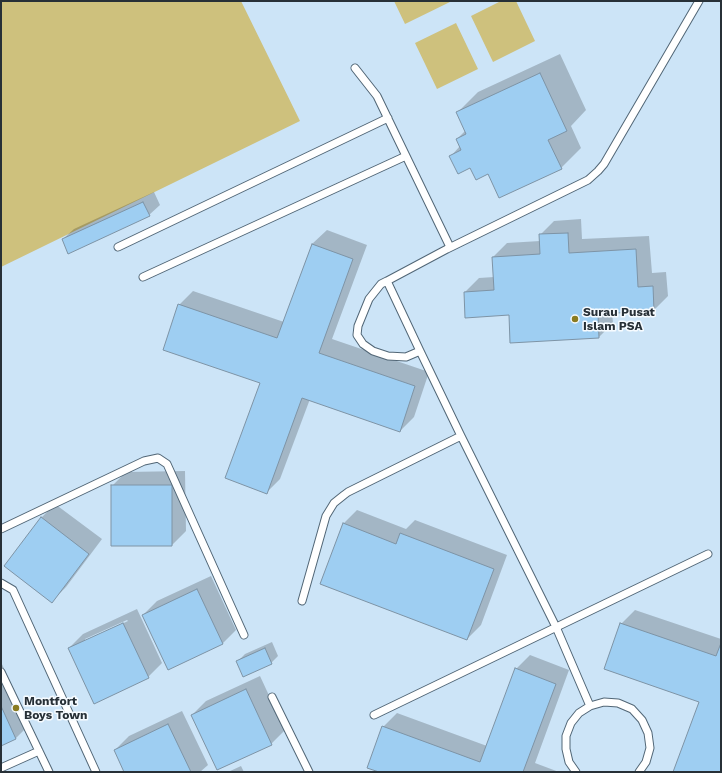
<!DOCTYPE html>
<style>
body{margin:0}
#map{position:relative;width:722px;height:773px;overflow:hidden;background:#ddf0ff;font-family:"Work Sans",sans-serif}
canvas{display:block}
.frame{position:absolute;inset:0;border:2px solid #273037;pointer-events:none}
</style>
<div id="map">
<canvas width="722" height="773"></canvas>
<div class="frame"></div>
</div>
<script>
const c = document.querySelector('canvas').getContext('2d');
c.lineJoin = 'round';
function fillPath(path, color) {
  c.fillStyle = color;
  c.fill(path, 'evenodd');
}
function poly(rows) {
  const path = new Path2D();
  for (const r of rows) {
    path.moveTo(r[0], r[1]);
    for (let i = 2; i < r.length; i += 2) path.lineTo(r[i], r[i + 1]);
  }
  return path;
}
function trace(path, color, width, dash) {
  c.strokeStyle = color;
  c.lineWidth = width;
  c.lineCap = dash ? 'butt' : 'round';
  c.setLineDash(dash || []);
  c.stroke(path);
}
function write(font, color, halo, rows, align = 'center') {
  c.font = font + ' "Work Sans",sans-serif';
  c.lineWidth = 3;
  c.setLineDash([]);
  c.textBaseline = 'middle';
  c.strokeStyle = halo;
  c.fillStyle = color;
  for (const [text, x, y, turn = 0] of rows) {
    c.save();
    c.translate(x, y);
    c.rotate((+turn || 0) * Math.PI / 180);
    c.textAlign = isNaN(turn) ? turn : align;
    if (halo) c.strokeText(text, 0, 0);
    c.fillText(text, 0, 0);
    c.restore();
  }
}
fillPath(poly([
 [1,1,721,1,721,772,1,772]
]), '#cce4f7');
fillPath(poly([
 [1,1,241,1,300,121,1,267],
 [394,1,452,1,405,24],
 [501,1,516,1,535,41,493,62,471,16],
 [456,23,478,69,437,89,415,43]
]), '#cec17d');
fillPath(poly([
 [560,54,586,110,571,126,581,148,561,168,471,167,451,156,460,146,457,139,466,130,458,112,478,92],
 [154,192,160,205,149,215,63,239,74,229],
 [581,219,582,239,649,236,652,273,666,272,668,296,654,310,612,312,613,323,599,337,510,314,465,292,479,278,494,277,493,257,507,243,540,241,540,235,554,221],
 [327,230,367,245,332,339,429,372,414,417,400,431,310,399,280,479,266,493,262,383,179,305,193,291,284,322,312,244],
 [185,471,186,531,172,545,112,486,126,472],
 [55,504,102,539,66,587,52,601,41,518],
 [357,510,406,529,415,520,507,555,481,625,467,639,343,524],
 [211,576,236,630,222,644,143,615,157,601],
 [137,609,162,663,148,677,69,648,83,634],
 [127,620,128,621,85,641,85,639],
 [635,610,721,639,721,772,674,772,700,702,621,624],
 [272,642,278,656,271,663,238,661,245,654],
 [530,655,569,670,535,763,559,772,382,772,383,727,397,713,487,746,516,669],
 [1,662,30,724,16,738,1,745],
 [260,676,285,730,271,744,218,769,192,715,206,701],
 [182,711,208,765,200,772,125,772,115,750,129,736],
 [241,766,244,772,228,772]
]), '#0003');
const building = poly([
 [540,73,567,131,548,140,562,169,499,198,488,174,476,180,470,168,458,174,449,156,461,150,456,139,466,134,456,112,540,73],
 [143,202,150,216,68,254,62,239,143,202],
 [568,233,569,253,636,249,638,287,653,286,654,311,598,314,599,338,510,343,509,315,465,318,464,292,494,290,492,257,540,254,539,234,568,233],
 [312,244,353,259,319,353,415,386,400,432,302,398,267,494,225,478,260,383,163,350,178,304,277,338,312,244],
 [111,485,172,485,172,546,111,546,111,485],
 [41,517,89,554,52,603,4,566,41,517],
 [343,523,396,544,400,533,494,569,467,640,320,584,343,523],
 [197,589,223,644,168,670,142,615,197,589],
 [123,623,149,678,94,704,68,648,123,623],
 [620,623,716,656,721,643,721,772,673,772,699,702,604,669,620,623],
 [265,648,272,664,243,677,236,661,265,648],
 [515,668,556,684,523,772,379,772,367,768,382,726,480,762,515,668],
 [246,689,272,745,217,770,191,715,246,689],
 [1,706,16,739,1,746,1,706],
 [168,724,191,772,124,772,114,750,168,724]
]);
fillPath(building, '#9ecef2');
trace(building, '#7e94a6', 1);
const lane = poly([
 [355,68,377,96,450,247],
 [118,247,388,118],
 [143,277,406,156],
 [387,281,381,284,369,299,358,326,357,335,363,344,373,351,388,356,406,357,420,351],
 [1,529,144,461,158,458,167,464,244,635],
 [1,583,13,590,96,772],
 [302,601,326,516,334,503,344,495,348,492,461,436],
 [1,672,49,772],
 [272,697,309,772],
 [590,706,556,627,461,436,420,351,387,281,447,249,588,180,598,171,604,164,699,1],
 [374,715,708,554],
 [1,768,39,751],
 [576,772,569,762,566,749,566,736,571,723,579,713,590,706,604,702,618,703,632,709,642,720,648,733,650,748,646,762,639,772]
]);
trace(lane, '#516676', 9);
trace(lane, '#fff', 7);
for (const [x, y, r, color] of [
 [575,319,4,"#8a7b21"],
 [16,708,4,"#8a7b21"]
]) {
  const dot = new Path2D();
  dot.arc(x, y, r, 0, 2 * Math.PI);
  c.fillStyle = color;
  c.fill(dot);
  trace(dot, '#f6fbff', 1.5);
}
write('bold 12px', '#273037', '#f6fbff', [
 ["Surau Pusat",583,312],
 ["Islam PSA",583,326],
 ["Montfort",24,701],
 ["Boys Town",24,715]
], 'left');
</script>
